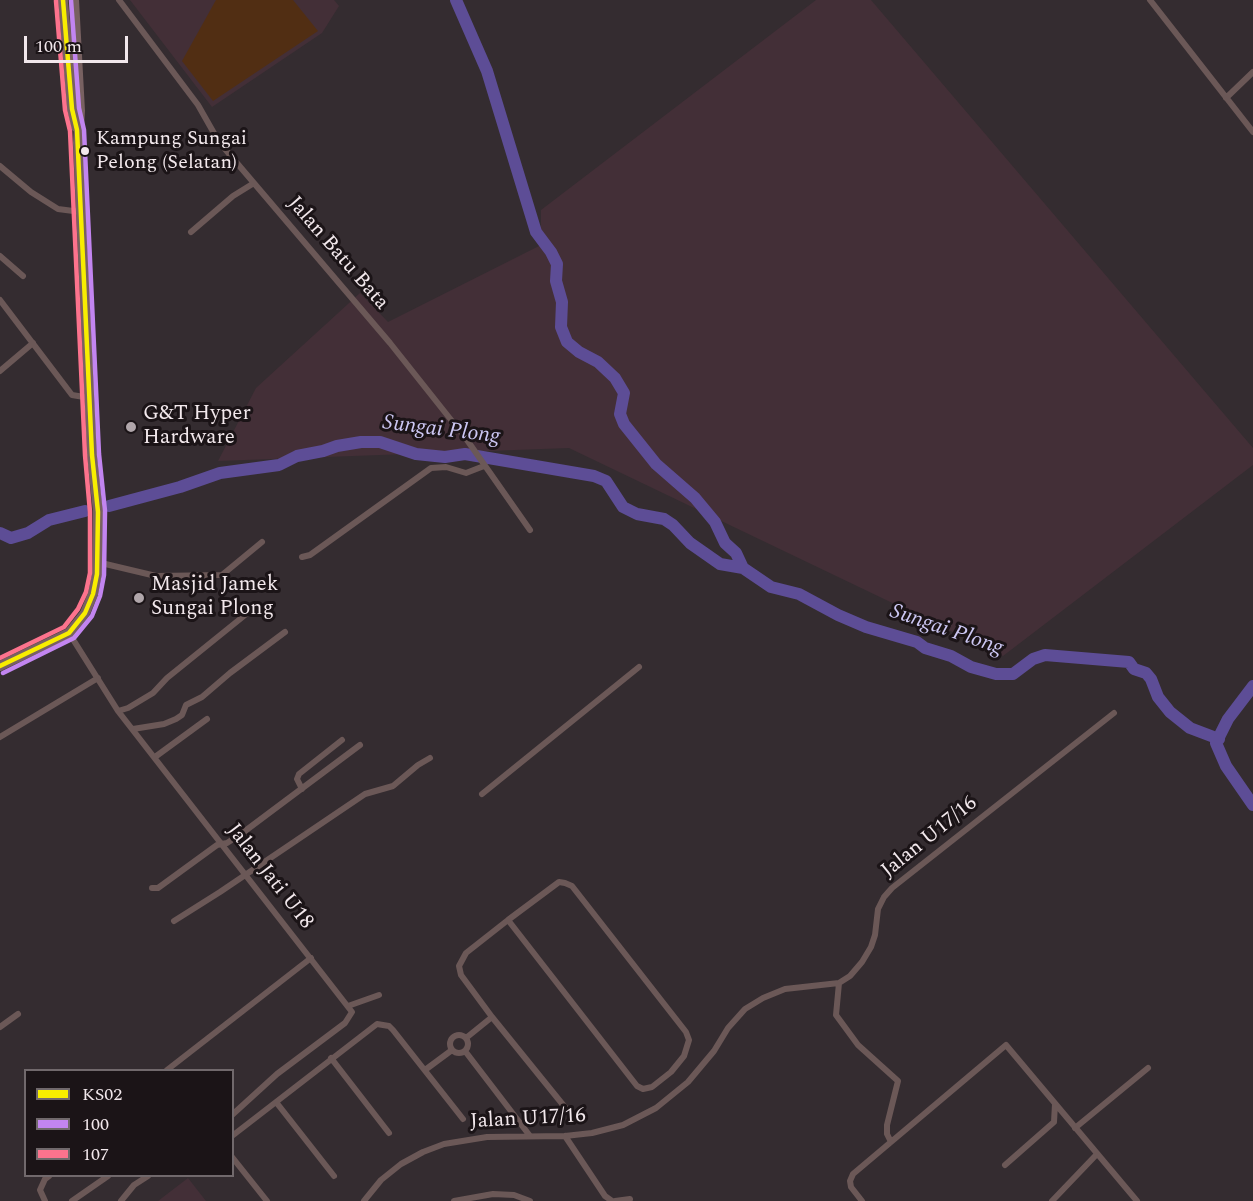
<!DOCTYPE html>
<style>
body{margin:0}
#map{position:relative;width:1253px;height:1201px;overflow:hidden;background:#342c30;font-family:Spectral,serif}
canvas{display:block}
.legend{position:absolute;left:24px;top:1069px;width:210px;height:108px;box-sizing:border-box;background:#1b1417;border:2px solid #71696c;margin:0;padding:8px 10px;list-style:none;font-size:18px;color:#f2e8ec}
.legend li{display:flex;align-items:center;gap:12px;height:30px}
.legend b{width:30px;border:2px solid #71696c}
.scale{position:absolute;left:24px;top:36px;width:104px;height:27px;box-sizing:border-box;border:3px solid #f2e8ec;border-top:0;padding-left:8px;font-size:18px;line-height:21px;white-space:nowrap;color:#f2e8ec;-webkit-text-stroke:4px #1b1417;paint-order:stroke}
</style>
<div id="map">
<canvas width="1253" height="1201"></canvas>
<ul class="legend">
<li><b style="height:8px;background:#f8ed00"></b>KS02</li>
<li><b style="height:8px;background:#c285f0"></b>100</li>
<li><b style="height:8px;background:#fc738d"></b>107</li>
</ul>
<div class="scale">100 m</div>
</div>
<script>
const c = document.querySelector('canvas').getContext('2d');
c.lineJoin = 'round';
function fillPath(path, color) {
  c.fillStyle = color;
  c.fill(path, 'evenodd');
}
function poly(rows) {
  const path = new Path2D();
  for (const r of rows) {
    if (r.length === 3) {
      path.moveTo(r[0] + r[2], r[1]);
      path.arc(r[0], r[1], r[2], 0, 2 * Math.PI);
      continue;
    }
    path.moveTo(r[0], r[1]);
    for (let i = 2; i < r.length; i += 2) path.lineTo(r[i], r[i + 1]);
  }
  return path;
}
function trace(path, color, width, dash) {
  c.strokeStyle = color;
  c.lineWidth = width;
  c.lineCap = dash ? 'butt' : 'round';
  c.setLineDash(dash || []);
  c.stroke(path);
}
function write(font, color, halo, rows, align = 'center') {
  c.font = font + ' Spectral,serif';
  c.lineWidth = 6;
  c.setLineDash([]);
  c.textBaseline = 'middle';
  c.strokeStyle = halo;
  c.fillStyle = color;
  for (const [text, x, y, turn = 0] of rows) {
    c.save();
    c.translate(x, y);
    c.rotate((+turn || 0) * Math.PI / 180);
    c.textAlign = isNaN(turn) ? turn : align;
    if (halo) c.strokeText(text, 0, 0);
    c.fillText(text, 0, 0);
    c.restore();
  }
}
fillPath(poly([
 [130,0,334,0,339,6,322,33,212,107],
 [816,0,871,0,1253,448,1253,465,1003,656,569,448,218,461,256,388,360,293,388,322,541,245,541,210],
 [188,1178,206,1201,158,1201]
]), '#432f37');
fillPath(poly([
 [216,0,293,0,318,31,213,101,182,61]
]), '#512e13');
trace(poly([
 [456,0,487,71,536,232,551,252,557,264,556,281,562,302,561,327,567,342,579,352,598,362,615,378,624,393,620,414,624,424,656,464,695,498,715,522,725,543,736,553,743,568],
 [109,506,180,487,220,473,279,465,297,456,323,451,337,446,361,442,380,442,416,454,445,457,465,454,594,476,606,481,623,507,637,514,664,519,673,525,690,543,720,564,743,568,771,587,799,594,838,615,866,627,917,642,925,648,951,656,971,667,996,674,1013,674,1033,659,1045,655,1129,662,1134,669,1146,673,1151,679,1158,697,1170,712,1190,728,1219,739],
 [0,533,11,538,28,533,49,520,85,511],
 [1253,686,1228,719,1216,743,1226,766,1253,805]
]), '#5d4d96', 12);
trace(poly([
 [119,0,198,105,219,142,390,343,467,440,530,530],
 [1150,0,1253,132],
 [1226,98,1253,72],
 [0,166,31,192,58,209,81,212],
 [191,232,233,196,254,183],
 [0,256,23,276],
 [0,300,72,395,90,398],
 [0,371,33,343],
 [302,557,310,555,431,468,446,467,466,473,484,466],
 [97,562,156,576,222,575,262,542],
 [69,633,118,711,352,1012,345,1023,277,1074,232,1115],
 [118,711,128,708,153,693,167,678,250,611],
 [133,729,164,724,176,719,182,715,186,705,202,697,230,673,285,632],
 [0,737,98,678],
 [155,757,207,719],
 [302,789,297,779,299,774,342,740],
 [482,794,639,667],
 [152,888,158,888,217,845,227,843,241,834,360,745],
 [508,920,637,1086,643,1089,652,1087,671,1072,684,1056,689,1040,686,1032,572,886,565,883,559,882,508,920,466,953,459,966,461,975,492,1017,568,1111],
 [174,921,220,892,365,794,393,786,418,765,430,758],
 [839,983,836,1015,858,1045,898,1081,887,1125,887,1134,891,1142],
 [348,1006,379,995],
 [0,1027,18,1014],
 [459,1044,9],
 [466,1038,492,1017],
 [465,1051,530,1136],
 [331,1058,389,1133],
 [167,1070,311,958],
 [425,1070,452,1050],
 [276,1102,334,1176],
 [1075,1128,1148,1068],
 [232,1136,377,1024,389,1026,393,1030,463,1119],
 [565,1136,605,1196,612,1201],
 [232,1157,267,1201],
 [1005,1165,1054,1122,1055,1104],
 [45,1201,40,1190,45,1179,49,1176],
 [72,1201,108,1176],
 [121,1201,134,1185,148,1176],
 [364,1201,381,1180,401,1164,423,1152,444,1144,487,1137,565,1136,592,1133,623,1125,656,1108,688,1082,714,1051,728,1028,745,1009,763,998,785,989,839,983,850,976,862,962,871,947,875,935,878,909,884,897,892,888,1114,713],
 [454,1201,493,1194,514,1195,530,1201],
 [615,1201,630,1199],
 [862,1201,851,1187,850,1181,853,1174,1006,1045,1137,1201],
 [1052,1201,1097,1154]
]), '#6b5857', 6);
trace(poly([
 [63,0,72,109,76,127],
 [0,666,69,633,85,613,93,594,97,574,98,512,92,455,78,143,80,111,74,0]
]), '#786161', 10);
trace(poly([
 [0,666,69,633,85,613,93,594,97,574,98,512,92,455,77,130,72,109,63,0]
]), '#f8ed00', 4.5);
trace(poly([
 [3,673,74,638,92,616,100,596,104,575,105,511,99,454,84,130,79,108,71,0]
]), '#c285f0', 4.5);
trace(poly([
 [0,658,64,627,78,609,86,592,90,573,90,512,85,455,70,131,65,110,56,1]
]), '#fc738d', 4.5);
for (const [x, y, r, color] of [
 [85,151,5,"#f2e8ec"],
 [131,427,6,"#b0a6aa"],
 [139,598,6,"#b0a6aa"]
]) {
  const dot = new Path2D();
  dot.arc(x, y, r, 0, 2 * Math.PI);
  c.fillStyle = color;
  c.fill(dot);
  trace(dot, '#1b1417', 2);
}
write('20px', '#f2e8ec', '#1b1417', [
 ["Kampung Sungai",96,140],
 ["Pelong (Selatan)",96,164]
], 'left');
write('21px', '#f2e8ec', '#1b1417', [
 ["Jalan Batu Bata",337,254,49],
 ["Jalan U17/16",930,838,-39],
 ["Jalan Jati U18",269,877,52],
 ["Jalan U17/16",528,1120,-3]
]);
write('21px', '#f2e8ec', '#1b1417', [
 ["G&T Hyper",143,415],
 ["Hardware",143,439],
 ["Masjid Jamek",151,586],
 ["Sungai Plong",151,610]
], 'left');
write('italic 22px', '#ccc7f3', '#1b1417', [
 ["Sungai Plong",441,431,7],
 ["Sungai Plong",946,631,19]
]);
</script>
